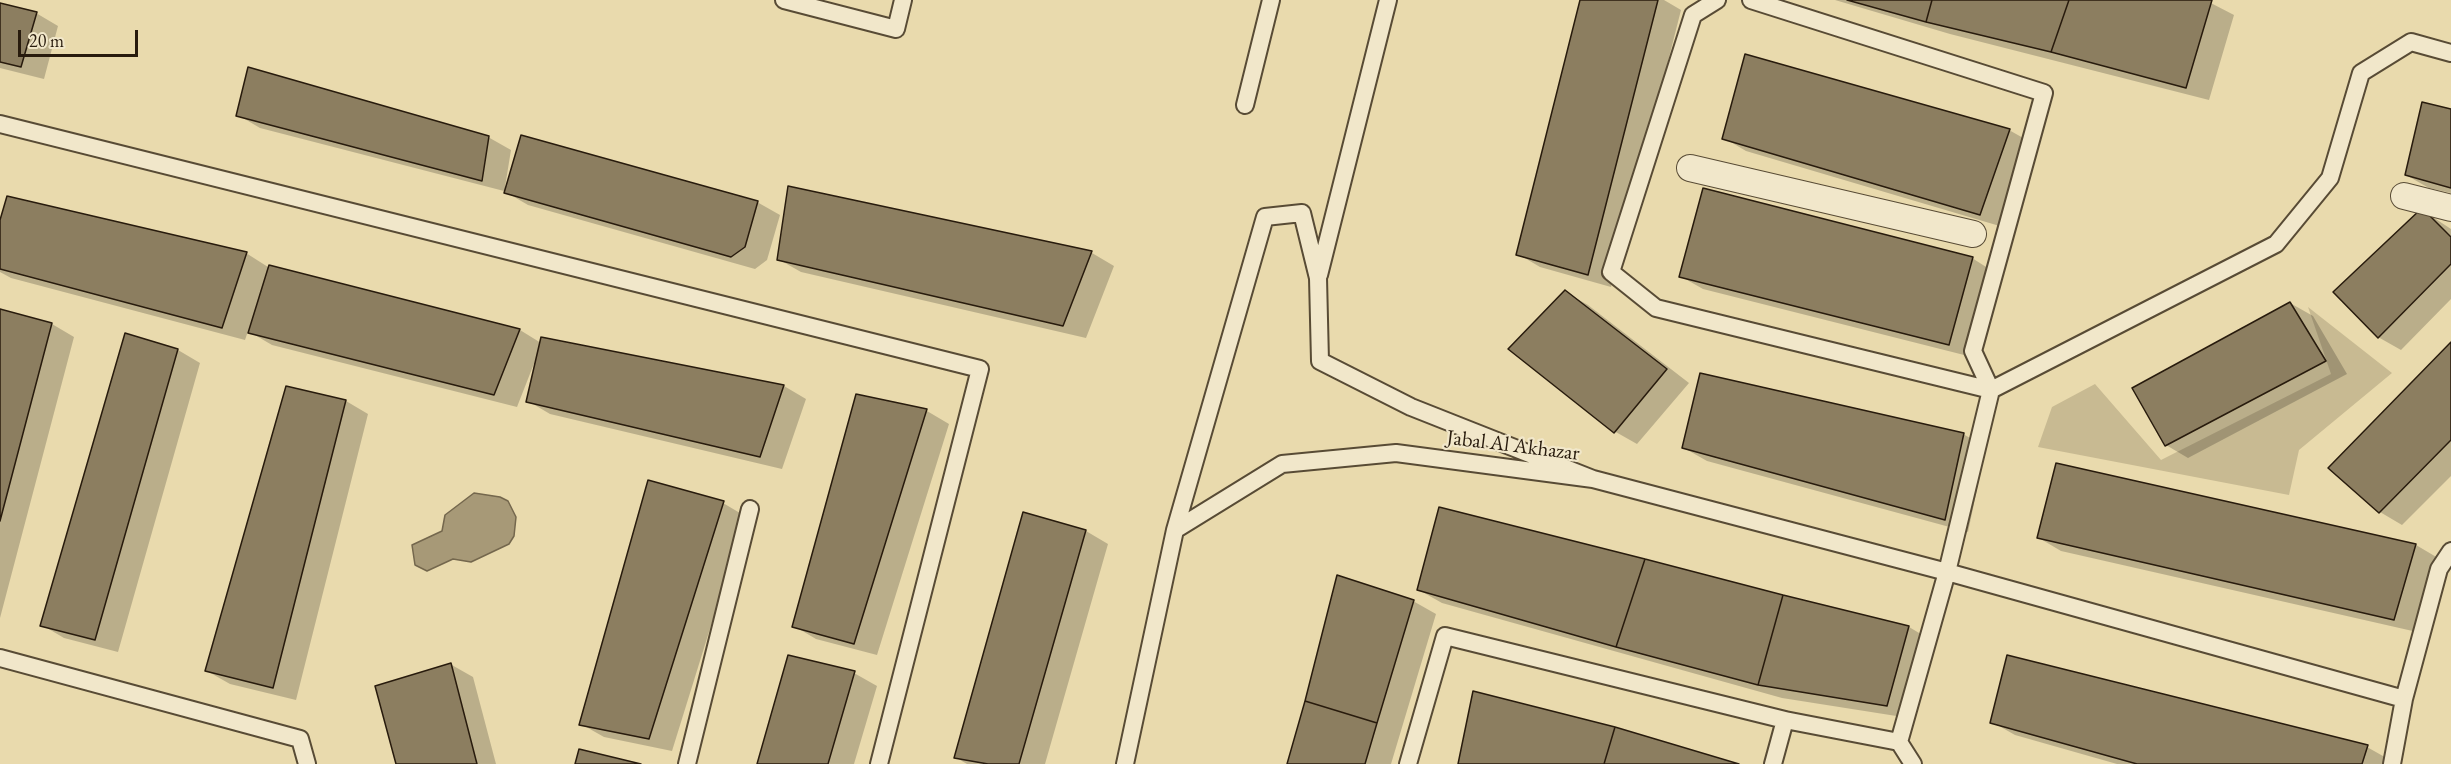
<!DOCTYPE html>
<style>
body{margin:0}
#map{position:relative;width:2451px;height:764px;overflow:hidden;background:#e9daad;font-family:"EB Garamond",serif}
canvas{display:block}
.scale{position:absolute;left:18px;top:30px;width:120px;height:27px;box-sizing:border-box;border:3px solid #281b0d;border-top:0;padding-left:8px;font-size:18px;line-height:21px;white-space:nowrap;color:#281b0d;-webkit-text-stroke:4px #f1e7ca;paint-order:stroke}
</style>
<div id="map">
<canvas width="2451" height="764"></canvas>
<div class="scale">20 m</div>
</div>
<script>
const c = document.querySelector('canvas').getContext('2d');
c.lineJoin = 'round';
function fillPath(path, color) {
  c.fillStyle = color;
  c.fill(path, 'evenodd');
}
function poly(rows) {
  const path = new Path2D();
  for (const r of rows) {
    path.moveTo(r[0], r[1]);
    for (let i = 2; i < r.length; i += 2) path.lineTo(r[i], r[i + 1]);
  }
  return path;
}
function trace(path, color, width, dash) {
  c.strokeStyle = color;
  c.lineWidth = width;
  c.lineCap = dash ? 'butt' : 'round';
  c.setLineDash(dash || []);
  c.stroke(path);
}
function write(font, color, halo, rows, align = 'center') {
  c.font = font + ' "EB Garamond",serif';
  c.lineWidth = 4.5;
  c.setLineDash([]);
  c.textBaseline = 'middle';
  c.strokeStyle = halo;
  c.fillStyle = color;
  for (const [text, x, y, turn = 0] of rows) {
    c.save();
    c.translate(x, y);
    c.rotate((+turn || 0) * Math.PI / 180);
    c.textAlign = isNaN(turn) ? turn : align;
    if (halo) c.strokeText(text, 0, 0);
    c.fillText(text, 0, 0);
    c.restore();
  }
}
fillPath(poly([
 [2308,307,2392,373,2299,450,2289,495,2038,447,2052,407,2095,384,2161,460,2331,374]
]), '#c8ba92');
const water = poly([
 [474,493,500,497,508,501,516,517,514,536,509,544,471,562,453,559,427,571,415,565,412,545,442,531,445,515,474,493]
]);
fillPath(water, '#a79977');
trace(water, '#74674d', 1.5);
fillPath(poly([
 [1582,0,1664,0,1681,10,1611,287,1540,267,1518,254],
 [1835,0,2205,0,2234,15,2209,100,1950,34],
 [0,5,36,13,58,26,44,79,0,68],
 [2451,111,2451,193,2429,188,2406,175],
 [238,115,488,137,511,150,505,187,757,202,780,215,767,260,755,269,528,205,504,191,260,128],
 [2009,130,2032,143,2003,227,1746,151,1724,138],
 [790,188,1092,253,1114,266,1086,338,801,272,778,259],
 [2422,210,2451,229,2451,299,2401,350,2378,337],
 [0,225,246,253,268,267,520,330,541,343,542,339,784,386,806,399,782,469,550,414,528,401,535,361,517,407,272,345,248,331,245,340,11,278,0,272],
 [1972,258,1994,272,1972,357,1703,289,1680,276],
 [1565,292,1588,305,1689,383,1637,444,1614,431],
 [2290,303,2313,316,2347,374,2188,458,2166,445],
 [0,311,52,324,74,337,0,618],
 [126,335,178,350,200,363,118,652,64,638,42,625],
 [2451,344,2451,476,2402,525,2380,512],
 [287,388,346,401,368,414,296,700,230,684,207,671],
 [857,396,927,411,949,424,877,655,816,639,794,626],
 [1963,434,1986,447,1968,532,1707,461,1684,448],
 [2058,465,2416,545,2438,558,2417,632,2061,551,2039,538],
 [723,503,745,516,672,751,604,737,581,724],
 [1440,509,1909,627,1931,640,1909,718,1782,698,1442,603,1419,590],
 [1086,531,1108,544,1045,764,967,764,955,757],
 [1338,577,1413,601,1436,614,1391,764,1288,764],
 [450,664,473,677,496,764,398,764],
 [854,673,877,686,854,764,759,764],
 [1992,722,2367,747,2390,760,2388,764,2117,764,2015,735]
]), '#0003');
const building = poly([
 [1580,0,1658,0,1588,275,1516,255,1580,0],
 [1847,0,1932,0,1926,22,1847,0],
 [1932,0,2069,0,2051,52,1926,22,1932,0],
 [2069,0,2212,0,2186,88,2051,52,2069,0],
 [0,3,37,12,21,67,0,62,0,3],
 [1745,54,2010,129,1980,215,1722,139,1745,54],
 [248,67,489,136,482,181,236,116,248,67],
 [2422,102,2451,109,2451,188,2405,175,2422,102],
 [521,135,758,201,745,247,731,257,504,193,521,135],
 [788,186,1092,251,1063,326,777,260,788,186],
 [1703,188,1973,257,1949,345,1679,277,1703,188],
 [7,196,247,252,222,328,0,269,0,220,7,196],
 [2422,208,2451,237,2451,264,2378,338,2333,292,2422,208],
 [269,265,520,329,494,395,248,333,269,265],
 [1565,290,1667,369,1614,433,1508,349,1565,290],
 [2290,302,2326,361,2165,446,2132,388,2290,302],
 [0,309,52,323,0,521,0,309],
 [125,333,178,349,95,640,40,626,125,333],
 [541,337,784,385,760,457,526,402,541,337],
 [2451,342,2451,440,2379,513,2328,468,2451,342],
 [1700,373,1964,433,1945,520,1682,448,1700,373],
 [286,386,346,400,273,688,205,671,286,386],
 [856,394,927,409,854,644,792,627,856,394],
 [2056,463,2416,544,2394,620,2037,538,2056,463],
 [648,480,724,501,649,739,579,725,648,480],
 [1439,507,1645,559,1616,647,1417,590,1439,507],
 [1023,512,1086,530,1019,764,988,764,954,758,1023,512],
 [1645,559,1783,595,1758,685,1616,647,1645,559],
 [1337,575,1414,600,1377,723,1305,701,1337,575],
 [1783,595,1909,626,1887,706,1758,685,1783,595],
 [788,655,855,671,828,764,757,764,788,655],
 [2007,655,2368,745,2362,764,2137,764,1990,723,2007,655],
 [451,663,477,764,396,764,375,686,451,663],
 [1473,691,1615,727,1604,764,1458,764,1473,691],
 [1305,701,1377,723,1365,764,1287,764,1305,701],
 [1615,727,1739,764,1604,764,1615,727],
 [579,749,641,764,575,764,579,749]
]);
fillPath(building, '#8c7e60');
trace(building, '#281b0d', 1.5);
const service = poly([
 [784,0,896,29,903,0],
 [1717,0,1693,15,1611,272,1656,308,1991,390,2276,244,2330,178,2361,73,2411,42,2451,53],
 [1751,0,2044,93,1973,351,1991,390,1947,572,1899,742,1913,764],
 [1245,105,1271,0],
 [0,124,980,369,879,764],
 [1319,275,1388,0],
 [1593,479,1947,572,2404,699],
 [0,658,300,739,307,764],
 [687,764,750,509],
 [1125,764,1175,530,1265,217,1302,213,1318,278,1320,361,1411,407,1593,479,1396,453,1282,464,1175,530],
 [1408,764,1445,636,1785,720,1899,742],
 [1773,764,1785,720],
 [2392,764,2404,699,2439,569,2451,551]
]);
const pedestrian = poly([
 [1690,168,1973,234],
 [2404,196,2451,208]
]);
trace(service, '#584b35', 20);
trace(pedestrian, '#584b35', 28);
trace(service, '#f1e7ca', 16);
trace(pedestrian, '#f1e7ca', 26);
write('21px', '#281b0d', '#f1e7ca', [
 ["Jabal Al Akhazar",1513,446,7]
]);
</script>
